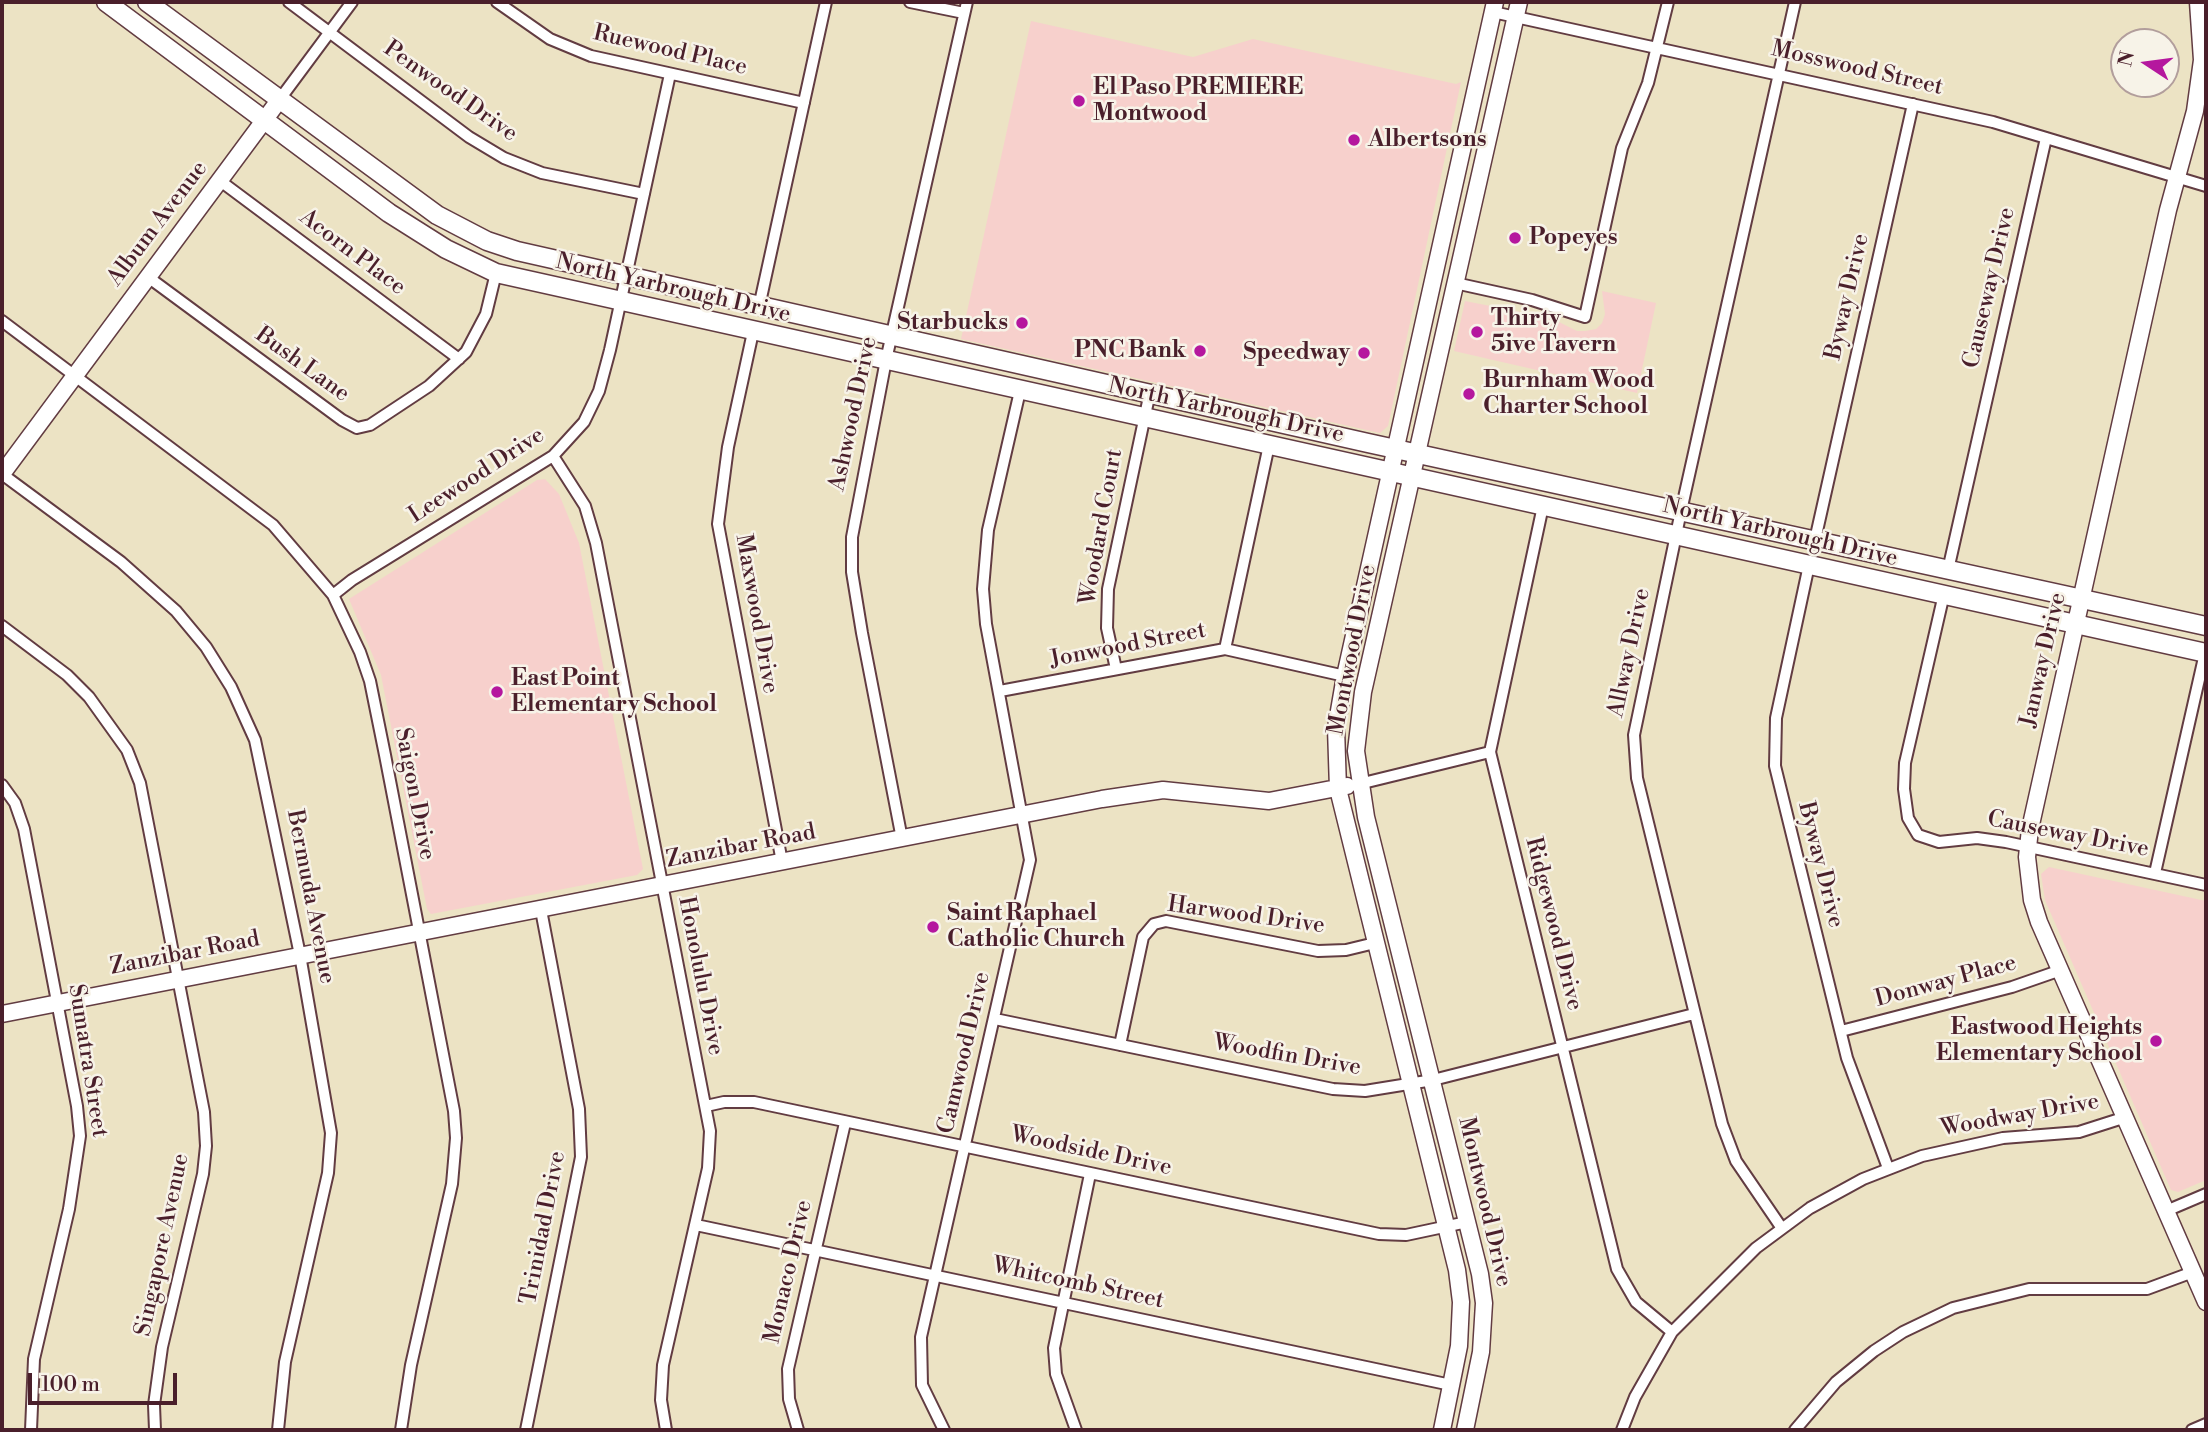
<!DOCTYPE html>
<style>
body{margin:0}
#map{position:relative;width:2208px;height:1432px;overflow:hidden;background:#ece3c4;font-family:"Libre Bodoni",serif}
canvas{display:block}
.frame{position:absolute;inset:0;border:4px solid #4a1f2b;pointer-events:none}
.north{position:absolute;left:2110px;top:28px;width:70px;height:70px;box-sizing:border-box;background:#f7f3e8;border:2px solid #b29e9c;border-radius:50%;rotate:283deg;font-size:19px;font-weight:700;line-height:28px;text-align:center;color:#4a1f2b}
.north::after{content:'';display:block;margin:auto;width:24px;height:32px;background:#b5179e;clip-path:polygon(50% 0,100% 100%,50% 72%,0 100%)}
.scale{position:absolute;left:28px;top:1373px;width:149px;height:32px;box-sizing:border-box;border:4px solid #4a1f2b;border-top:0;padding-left:9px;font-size:21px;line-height:24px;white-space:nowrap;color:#4a1f2b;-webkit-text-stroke:5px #f7f3e8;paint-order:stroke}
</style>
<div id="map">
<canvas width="2208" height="1432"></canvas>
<div class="frame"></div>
<div class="north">N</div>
<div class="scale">100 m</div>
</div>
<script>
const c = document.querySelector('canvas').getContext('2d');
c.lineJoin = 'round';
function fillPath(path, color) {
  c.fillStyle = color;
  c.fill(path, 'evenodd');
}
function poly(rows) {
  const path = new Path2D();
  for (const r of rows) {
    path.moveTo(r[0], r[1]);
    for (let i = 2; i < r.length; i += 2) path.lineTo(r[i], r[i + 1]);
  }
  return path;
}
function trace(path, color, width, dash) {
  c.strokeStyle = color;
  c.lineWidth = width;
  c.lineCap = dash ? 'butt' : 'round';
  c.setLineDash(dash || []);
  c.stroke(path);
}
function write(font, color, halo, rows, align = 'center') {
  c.font = font + ' "Libre Bodoni",serif';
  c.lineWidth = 5;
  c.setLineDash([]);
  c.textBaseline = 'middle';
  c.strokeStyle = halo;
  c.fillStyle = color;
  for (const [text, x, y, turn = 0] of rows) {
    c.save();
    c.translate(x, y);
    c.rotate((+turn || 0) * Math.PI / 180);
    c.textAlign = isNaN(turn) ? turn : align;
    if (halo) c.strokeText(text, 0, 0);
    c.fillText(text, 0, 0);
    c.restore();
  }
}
fillPath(poly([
 [1031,21,1193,57,1253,39,1456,84,1461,82,1388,426,1380,433,961,339],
 [1602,291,1656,303,1637,393,1454,351,1465,301,1551,318,1577,331,1585,331,1596,329,1602,323,1605,314],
 [545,479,559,494,579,543,643,869,637,875,431,914,427,909,381,675,349,599,537,480],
 [2049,867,2206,901,2206,1180,2178,1192,2171,1190,2045,900,2041,874]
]), '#f7d0cc');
const street = poly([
 [289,2,469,137,504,158,542,173,644,194],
 [497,2,550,39,591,56,804,103],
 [910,2,964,13],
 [1493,12,1993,122,2206,186],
 [280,99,352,2],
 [219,180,459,359],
 [148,277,342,420,357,428,370,425,429,386,466,352,486,314,496,273],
 [1455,283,1532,300,1585,317,1622,148,1648,83,1668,2],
 [759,307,826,2],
 [2,321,273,525,333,595,360,652,370,681,385,755,454,1111,456,1138,452,1184,411,1365,401,1430],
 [753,332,728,447,718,524,782,862],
 [553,456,585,506,596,543,710,1131,708,1168,663,1365,661,1400,666,1430],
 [2,474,121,562,176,611,206,647,231,687,255,740,300,955,331,1133,328,1173,285,1362,278,1430],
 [1543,506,1490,752,1617,1269,1636,1302,1672,1332],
 [1815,540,1913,104],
 [1809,565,1776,718,1775,766,1847,1058,1888,1168],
 [1948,570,2046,138],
 [1944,594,1905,763,1904,789,1908,818,1918,835,1939,842,1977,838,2006,842,2206,885],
 [333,595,352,580,553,456,584,422,599,391,610,350,670,74],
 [2,626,67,675,89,697,127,750,140,783,204,1112,206,1146,203,1174,162,1347,154,1405,155,1430],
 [1225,649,1269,445],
 [1116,669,1107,628,1108,589,1150,392],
 [1000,691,1225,649,1345,676],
 [1359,784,1490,752],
 [2,785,15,803,24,829,77,1106,80,1136,69,1209,34,1359,31,1430],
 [902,839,862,633,852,572,852,537,886,360,967,2],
 [2155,873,2205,653],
 [995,1019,1333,1089,1365,1091,1433,1080,1694,1014],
 [1841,1031,2012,987,2061,970],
 [1120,1045,1143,937,1154,924,1166,921,1318,951,1346,950,1375,943],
 [706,1106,724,1102,754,1102,1379,1234,1406,1235,1467,1222],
 [2166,1211,2206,1194],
 [696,1225,1451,1385],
 [1781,1227,1736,1161,1722,1124,1637,778,1634,735,1681,511,1795,2],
 [526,1430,581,1157,579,1109,541,910],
 [798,1430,789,1399,788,1369,845,1123],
 [944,1430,922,1385,921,1337,1030,860,986,624,983,589,988,530,1020,391],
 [1076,1430,1056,1374,1054,1348,1090,1174],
 [1622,1430,1635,1397,1672,1332,1756,1248,1810,1208,1863,1179,1922,1156,2003,1138,2079,1132,2126,1117],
 [1795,1430,1836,1382,1874,1351,1903,1332,1953,1308,2029,1289,2147,1289,2193,1272],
 [2192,1430,2206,1424]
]);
const secondary = poly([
 [2198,2,2202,60,2195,111,2168,210,2030,829,2027,857,2032,900,2039,922,2206,1302],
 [2,474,280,99],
 [2,1014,1102,799,1163,790,1269,801,1347,786],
 [1442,1430,1459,1346,1461,1302,1457,1270,1338,789,1336,728,1345,676,1495,2],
 [1465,1430,1481,1352,1484,1303,1480,1274,1366,817,1356,751,1363,692,1519,2]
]);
const primary = poly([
 [106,2,389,213,446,249,496,273,2206,653],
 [147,2,437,215,487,241,517,251,1368,443,2206,626]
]);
trace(street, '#623c42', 14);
trace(secondary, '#623c42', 19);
trace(primary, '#623c42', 21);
trace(street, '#fff', 10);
trace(secondary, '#fff', 16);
trace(primary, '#fff', 18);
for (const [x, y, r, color] of [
 [1079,101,7,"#b5179e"],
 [1354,140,7,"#b5179e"],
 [1515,238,7,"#b5179e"],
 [1022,323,7,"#b5179e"],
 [1477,332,7,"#b5179e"],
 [1200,351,7,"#b5179e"],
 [1364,353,7,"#b5179e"],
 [1469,394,7,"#b5179e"],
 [497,692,7,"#b5179e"],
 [933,927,7,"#b5179e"],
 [2156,1041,7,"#b5179e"]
]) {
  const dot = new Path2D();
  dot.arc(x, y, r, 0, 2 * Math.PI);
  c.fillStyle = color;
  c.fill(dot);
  trace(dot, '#f7f3e8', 2.5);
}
write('23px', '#4a1f2b', '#f7f3e8', [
 ["Ruewood Place",670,51,13],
 ["Mosswood Street",1857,69,13],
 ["Penwood Drive",450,92,35],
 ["Album Avenue",158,224,-53],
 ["Acorn Place",352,253,37],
 ["Causeway Drive",1990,288,-77],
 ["North Yarbrough Drive",673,289,13],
 ["Byway Drive",1848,297,-77],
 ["Bush Lane",302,365,36],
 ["North Yarbrough Drive",1226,411,12],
 ["Ashwood Drive",854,414,-78],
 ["Leewood Drive",477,476,-33],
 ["Woodard Court",1102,527,-80],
 ["North Yarbrough Drive",1780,533,13],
 ["Maxwood Drive",756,614,80],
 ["Jonwood Street",1128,646,-11],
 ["Montwood Drive",1353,650,-79],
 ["Allway Drive",1630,653,-78],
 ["Janway Drive",2044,660,-77],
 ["Saigon Drive",414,794,79],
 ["Causeway Drive",2068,835,11],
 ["Zanzibar Road",741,847,-11],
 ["Byway Drive",1820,865,76],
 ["Bermuda Avenue",310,897,79],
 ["Harwood Drive",1246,916,8],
 ["Ridgewood Drive",1553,924,76],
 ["Zanzibar Road",185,954,-11],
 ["Honolulu Drive",700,976,79],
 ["Donway Place",1946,982,-15],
 ["Camwood Drive",965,1053,-77],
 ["Woodfin Drive",1287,1056,10],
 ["Sumatra Street",87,1061,81],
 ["Woodway Drive",2020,1116,-10],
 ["Woodside Drive",1091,1152,12],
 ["Montwood Drive",1484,1202,77],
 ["Trinidad Drive",544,1228,-79],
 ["Singapore Avenue",163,1245,-78],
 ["Monaco Drive",789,1272,-77],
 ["Whitcomb Street",1078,1284,12]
]);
write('bold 23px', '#4a1f2b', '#f7f3e8', [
 ["El Paso PREMIERE",1093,88],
 ["Montwood",1093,114],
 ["Albertsons",1368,140],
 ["Popeyes",1529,238],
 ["Thirty",1491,319],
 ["5ive Tavern",1491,345],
 ["Starbucks",1008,323,"right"],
 ["PNC Bank",1186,351,"right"],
 ["Speedway",1350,353,"right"],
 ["Burnham Wood",1483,381],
 ["Charter School",1483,407],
 ["East Point",511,679],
 ["Elementary School",511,705],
 ["Saint Raphael",947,914],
 ["Catholic Church",947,940],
 ["Eastwood Heights",2142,1028,"right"],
 ["Elementary School",2142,1054,"right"]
], 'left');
</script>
